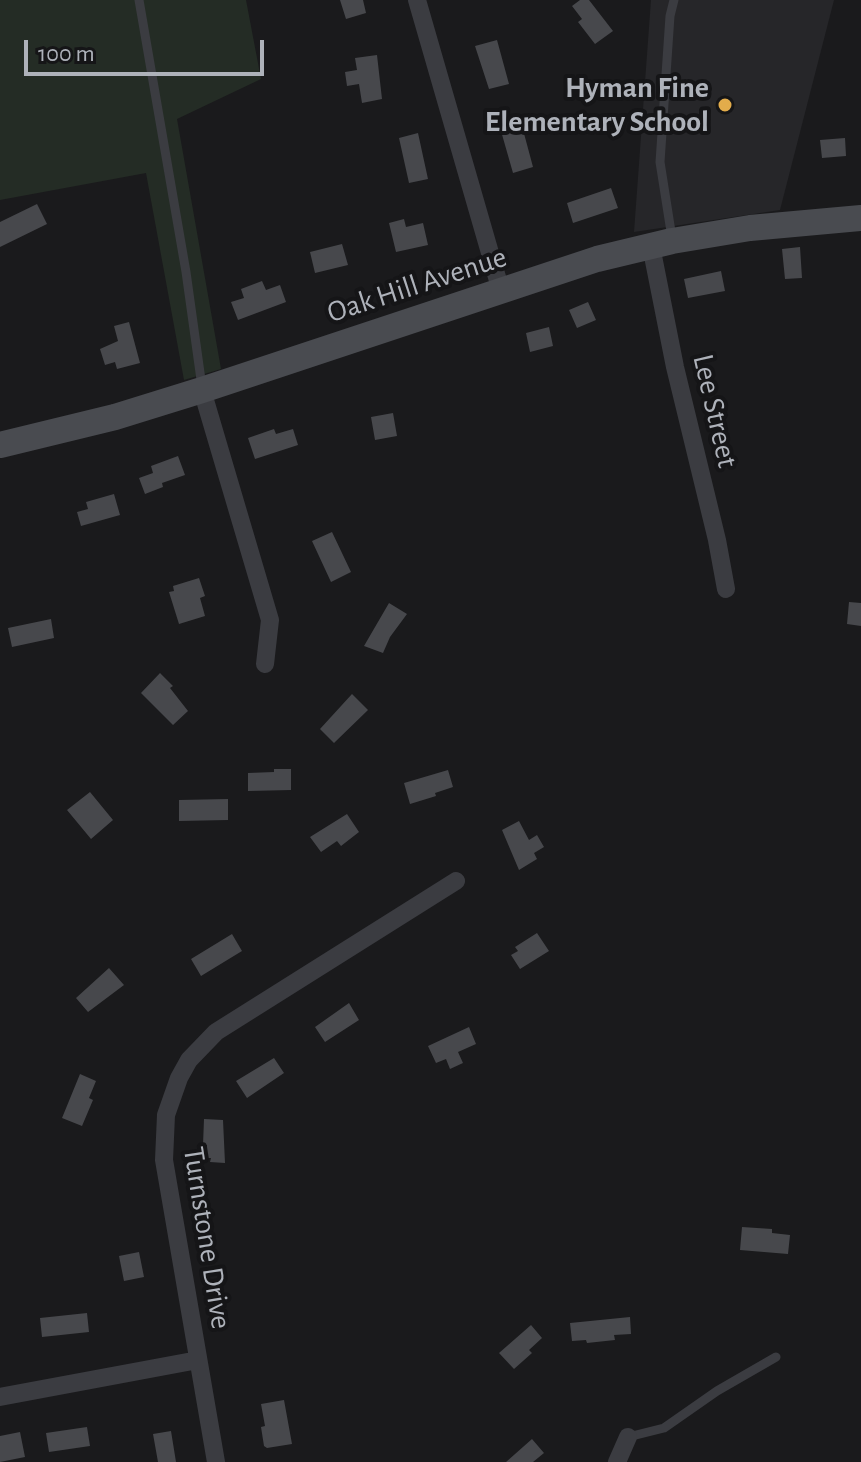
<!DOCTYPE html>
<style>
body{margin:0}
#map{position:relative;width:861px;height:1462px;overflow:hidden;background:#1a1a1c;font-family:"Alegreya Sans",sans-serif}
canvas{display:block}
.scale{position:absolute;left:24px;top:40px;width:240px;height:36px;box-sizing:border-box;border:4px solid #aeb2ba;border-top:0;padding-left:10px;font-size:24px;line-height:28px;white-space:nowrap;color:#aeb2ba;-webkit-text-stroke:6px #151517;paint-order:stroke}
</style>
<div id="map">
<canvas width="861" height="1462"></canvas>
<div class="scale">100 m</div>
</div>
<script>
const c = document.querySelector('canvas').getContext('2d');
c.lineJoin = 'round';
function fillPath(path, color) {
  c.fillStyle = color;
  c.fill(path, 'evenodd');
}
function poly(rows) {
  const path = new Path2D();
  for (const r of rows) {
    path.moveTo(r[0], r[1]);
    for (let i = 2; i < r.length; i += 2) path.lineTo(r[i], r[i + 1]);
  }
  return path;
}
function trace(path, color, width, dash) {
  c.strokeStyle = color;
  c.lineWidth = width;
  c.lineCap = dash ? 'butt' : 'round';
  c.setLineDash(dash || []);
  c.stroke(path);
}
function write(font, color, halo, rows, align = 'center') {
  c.font = font + ' "Alegreya Sans",sans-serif';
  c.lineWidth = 8;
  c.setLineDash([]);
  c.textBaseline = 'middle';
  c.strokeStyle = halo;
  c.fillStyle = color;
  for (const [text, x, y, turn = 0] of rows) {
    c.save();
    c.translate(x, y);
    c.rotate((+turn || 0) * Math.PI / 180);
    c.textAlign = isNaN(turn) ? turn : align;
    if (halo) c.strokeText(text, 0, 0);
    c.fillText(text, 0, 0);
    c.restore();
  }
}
fillPath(poly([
 [651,0,834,0,780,210,634,232]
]), '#262629');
fillPath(poly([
 [0,0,246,0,261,79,177,119,221,369,184,380,146,173,0,200]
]), '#242c25');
fillPath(poly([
 [340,0,363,0,366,13,346,19],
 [580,0,589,0,613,31,595,44,578,22,582,19,572,6],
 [497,40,509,84,489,89,475,46],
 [377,55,382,99,362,103,359,84,347,86,345,72,357,70,355,58],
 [522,126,533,167,513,173,501,131],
 [418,133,428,179,409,183,399,138],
 [845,138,846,156,822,158,820,140],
 [611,188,618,208,573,223,567,203],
 [37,204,47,224,0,247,0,222],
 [404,219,406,227,423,223,428,245,396,252,389,223],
 [342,244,348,265,315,273,310,252],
 [800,247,802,278,785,279,782,249],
 [721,271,725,291,688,298,684,279],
 [262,281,266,290,280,285,286,302,238,320,231,302,244,298,241,289],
 [588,302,596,320,577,328,569,310],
 [129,322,140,363,117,369,115,362,105,365,100,349,118,341,114,326],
 [549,327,553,346,530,352,526,333],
 [393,413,397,436,375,440,371,417],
 [274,429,276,434,293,429,298,445,255,459,248,438],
 [178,456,185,475,162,483,163,487,145,494,139,478,153,473,151,466],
 [114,494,120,515,81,526,77,512,88,509,86,502],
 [332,532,351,572,331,582,312,541],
 [199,578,205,596,200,598,205,616,179,624,169,592,174,591,173,586],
 [849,602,861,603,861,626,847,624],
 [389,603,407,614,390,637,383,653,364,646],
 [51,619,54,638,12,647,8,628],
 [160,673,173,686,170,688,188,711,173,725,141,693],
 [352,694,368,710,334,743,320,729],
 [274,769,291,769,291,790,248,791,248,773,274,772],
 [448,770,453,787,435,793,436,796,410,804,404,783],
 [90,792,113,820,91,839,67,810],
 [228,799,228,820,179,821,179,800],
 [347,814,359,832,341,846,337,841,321,852,310,837],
 [519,821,529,840,537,835,544,847,534,853,537,859,519,870,502,830],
 [537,933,549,951,520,969,511,955,518,951,515,947],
 [232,934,242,951,201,976,191,959],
 [109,968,124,985,88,1012,76,998],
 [349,1003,359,1020,325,1042,315,1027],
 [469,1027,476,1044,458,1052,463,1063,450,1069,446,1059,436,1063,428,1046],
 [274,1058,284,1073,247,1098,236,1081],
 [80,1074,96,1081,89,1098,93,1100,82,1126,62,1118],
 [204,1119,223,1120,225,1163,210,1162,211,1158,206,1158,207,1145,203,1145],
 [742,1227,772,1229,772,1233,790,1235,788,1254,740,1250],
 [139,1252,144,1277,124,1281,119,1256],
 [87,1313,89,1332,42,1337,40,1318],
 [630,1317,631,1334,614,1335,615,1340,587,1343,586,1340,572,1341,570,1323],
 [531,1325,542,1338,529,1350,532,1353,514,1369,499,1353],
 [284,1400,292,1444,267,1448,264,1446,261,1427,265,1426,261,1404],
 [87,1427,90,1446,49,1452,46,1433],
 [171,1431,176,1462,158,1462,153,1434],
 [20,1432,25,1457,0,1462,0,1436],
 [532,1439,544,1453,533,1462,506,1462]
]), '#47484c');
trace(poly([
 [139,0,186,272,202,387],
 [672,238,660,162,670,16,674,0],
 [628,1437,664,1428,717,1391,776,1357]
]), '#3b3c41', 9);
trace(poly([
 [417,0,501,291],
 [651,246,675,367,717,540,726,589],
 [202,390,270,620,265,664],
 [0,1397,198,1360],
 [216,1462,164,1160,166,1115,179,1078,189,1060,216,1032,456,881],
 [617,1462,628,1437]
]), '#3b3c41', 18);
trace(poly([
 [0,445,115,417,202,390,597,259,672,241,750,228,861,218]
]), '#494b50', 26);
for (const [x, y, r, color] of [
 [725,105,8,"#e3ac4b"]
]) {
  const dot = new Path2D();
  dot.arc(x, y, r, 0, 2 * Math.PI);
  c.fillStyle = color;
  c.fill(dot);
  trace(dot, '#151517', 3);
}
write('bold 30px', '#aeb2ba', '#151517', [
 ["Hyman Fine",709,88],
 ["Elementary School",709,122]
], 'right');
write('30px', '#aeb2ba', '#151517', [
 ["Oak Hill Avenue",417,285,-18],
 ["Lee Street",715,411,77],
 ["Turnstone Drive",207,1238,81]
]);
</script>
